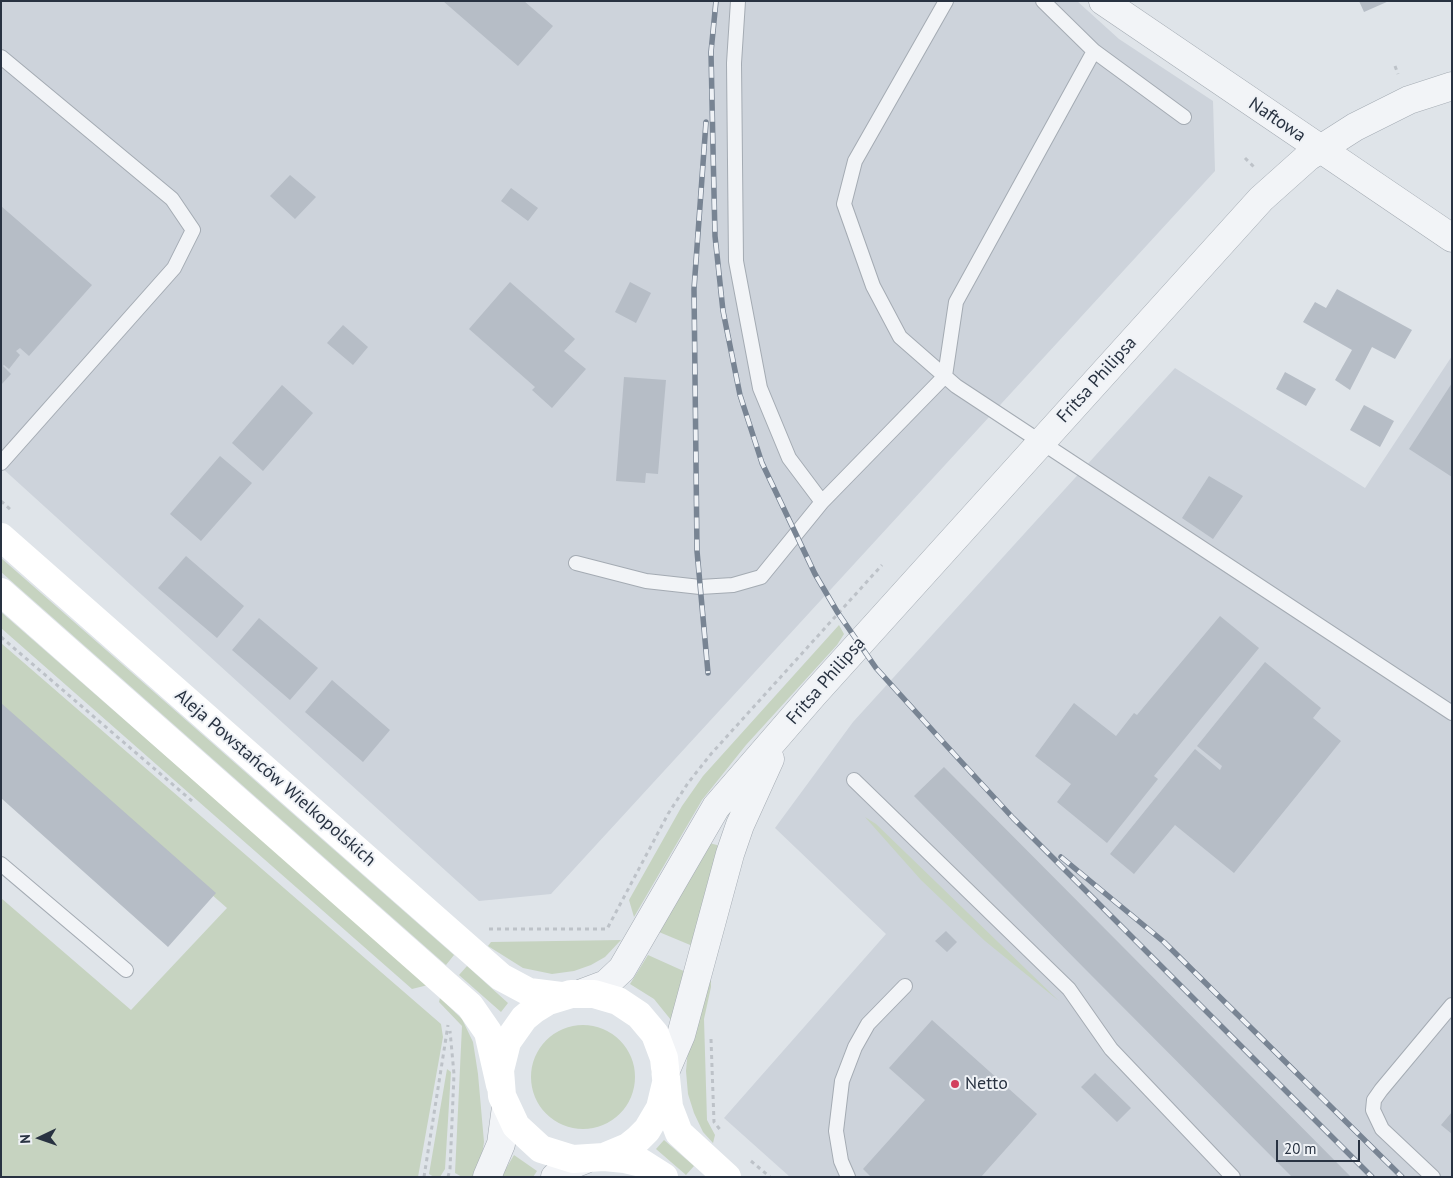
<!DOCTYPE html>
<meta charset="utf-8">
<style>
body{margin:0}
#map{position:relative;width:1453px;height:1178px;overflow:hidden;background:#dfe4e9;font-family:"PT Sans",sans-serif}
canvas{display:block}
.frame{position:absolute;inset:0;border:2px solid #283241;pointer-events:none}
.north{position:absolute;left:15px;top:1113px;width:50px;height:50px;-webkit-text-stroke:4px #eff2f6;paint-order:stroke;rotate:267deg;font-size:14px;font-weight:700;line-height:20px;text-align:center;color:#283241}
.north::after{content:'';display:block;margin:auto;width:18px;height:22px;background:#283241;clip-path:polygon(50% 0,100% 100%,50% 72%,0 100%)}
.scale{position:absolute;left:1276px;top:1140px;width:84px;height:22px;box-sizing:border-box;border:2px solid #283241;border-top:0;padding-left:6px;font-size:15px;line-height:18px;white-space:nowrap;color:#283241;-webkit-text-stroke:4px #eff2f6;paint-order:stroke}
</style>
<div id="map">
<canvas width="1453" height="1178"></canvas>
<div class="frame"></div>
<div class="north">N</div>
<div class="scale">20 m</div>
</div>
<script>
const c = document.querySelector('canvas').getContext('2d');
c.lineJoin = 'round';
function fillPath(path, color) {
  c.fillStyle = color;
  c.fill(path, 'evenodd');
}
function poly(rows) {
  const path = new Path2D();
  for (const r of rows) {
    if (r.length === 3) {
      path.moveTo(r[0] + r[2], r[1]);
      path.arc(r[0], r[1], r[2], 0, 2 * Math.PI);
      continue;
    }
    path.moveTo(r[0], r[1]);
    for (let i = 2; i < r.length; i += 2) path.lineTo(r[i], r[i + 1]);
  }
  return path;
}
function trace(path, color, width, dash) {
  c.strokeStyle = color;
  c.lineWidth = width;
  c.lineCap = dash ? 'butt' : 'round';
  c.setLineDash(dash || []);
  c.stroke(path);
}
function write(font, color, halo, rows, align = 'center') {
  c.font = font + ' "PT Sans",sans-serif';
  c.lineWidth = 4;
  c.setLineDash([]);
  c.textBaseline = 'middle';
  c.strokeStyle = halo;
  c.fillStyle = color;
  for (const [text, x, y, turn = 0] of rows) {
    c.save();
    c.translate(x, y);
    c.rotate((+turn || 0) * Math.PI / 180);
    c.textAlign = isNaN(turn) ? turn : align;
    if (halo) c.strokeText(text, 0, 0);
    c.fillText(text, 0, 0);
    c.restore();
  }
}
fillPath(poly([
 [1,1,1077,1,1119,39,1213,101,1215,171,551,894,479,901,1,467],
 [1452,356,1452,1177,790,1177,724,1118,886,934,775,828,853,722,1175,368,1365,488]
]), '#cdd3db');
fillPath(poly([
 [1,558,454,955,446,965,1,572],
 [1,612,428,985,412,989,1,628],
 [839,625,844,634,837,645,746,745,702,800,634,917,629,900,682,806,703,776],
 [1,643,441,1024,443,1037,418,1177,1,1177,1,898,131,1010,227,908,1,710],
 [865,817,876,824,1059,1001,985,941,921,880],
 [709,843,717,845,721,850,695,947,659,932],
 [621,940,605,957,591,965,574,971,552,974,523,968,488,946,491,942],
 [648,955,688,973,671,1020,654,999,630,984],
 [467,966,508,1003,501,1012,459,975],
 [708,977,711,981,711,987,704,1019,707,1120,715,1135,713,1143,703,1132,694,1113,688,1094,686,1071,688,1049],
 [440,998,462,1019,473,1042,478,1074,484,1142,482,1156,475,1177,462,1177,455,1173,462,1026,439,1002],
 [583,1077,52],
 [447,1069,451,1072,445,1169,440,1177,434,1177,429,1174],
 [664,1140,694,1166,686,1175,656,1149],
 [514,1155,537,1171,533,1177,501,1177]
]), '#c6d3c0');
fillPath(poly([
 [443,1,524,1,553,26,518,66],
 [1359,1,1389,1,1364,12],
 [290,175,316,197,295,219,270,196],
 [511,188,538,208,528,221,501,201],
 [1,206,92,285,29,356,20,348,16,351,20,355,9,369,4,365,3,366,11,374,1,385],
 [510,282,575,339,564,351,586,369,552,408,532,390,535,387,469,329],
 [630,282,651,293,636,323,615,312],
 [1337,289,1412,330,1395,359,1372,347,1350,390,1335,380,1352,350,1303,322,1315,302,1326,308],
 [343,325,368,347,353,365,327,343],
 [1285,372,1316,389,1306,406,1276,389],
 [624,377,666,380,658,474,646,473,645,483,616,481],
 [1452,383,1452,477,1409,449],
 [282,385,313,413,263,471,232,443],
 [1364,405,1394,421,1380,447,1350,430],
 [220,456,252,483,201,541,170,514],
 [1209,476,1243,496,1213,539,1182,518],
 [186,556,244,606,217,638,158,588],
 [1220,616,1259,648,1154,776,1158,779,1107,843,1057,802,1071,784,1035,756,1074,703,1116,736,1134,713,1137,715],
 [259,618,318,668,290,700,232,650],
 [1265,662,1321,708,1313,718,1341,741,1234,873,1175,825,1134,874,1110,854,1195,749,1220,770,1222,766,1197,746],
 [332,680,390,730,363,762,305,712],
 [1,703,216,893,168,947,1,798],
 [944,767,1121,945,1351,1177,1292,1177,1090,974,914,796],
 [946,931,957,942,947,952,935,941],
 [932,1020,1037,1114,981,1177,871,1177,863,1169,925,1100,889,1068],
 [1095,1073,1131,1108,1117,1122,1081,1087],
 [1452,1112,1452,1134,1441,1125]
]), '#b6bdc6');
const service = poly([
 [738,1,734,63,736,261,760,388,789,458,822,502],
 [946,1,855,161,844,204,873,286,900,337,956,386,1452,713],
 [1094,51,1184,117],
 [1,57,172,199,193,230,174,268,1,463],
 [576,563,646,581,700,587,733,585,761,577,822,502,945,376,956,302,1094,51,1043,1],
 [854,780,1069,989,1111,1049,1233,1177],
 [1,864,126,970],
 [848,1177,841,1161,836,1131,842,1081,855,1047,868,1024,905,986],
 [1433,1177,1382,1129,1373,1110,1374,1100,1381,1090,1452,1005]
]);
const minor = poly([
 [1103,1,1452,238]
]);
const tertiary = poly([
 [582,993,606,984,622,969,716,807,813,695,1261,199,1308,157,1355,127,1409,100,1452,86],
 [666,1070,681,1035,730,854,740,825,770,759],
 [487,1177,501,1144,506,1107],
 [555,1177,566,1167,584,1160]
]);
trace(service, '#a4abb3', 16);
trace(minor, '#a4abb3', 29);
trace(tertiary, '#a4abb3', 29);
trace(poly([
 [1395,66,1398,74],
 [1245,158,1255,168],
 [1,501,11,510],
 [1,637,192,801],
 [489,929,607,929,668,814,688,783,711,754,882,565],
 [711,1039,714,1122,722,1132],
 [751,1161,770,1177],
 [424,1177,448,1025],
 [448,1177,450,1169,454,1074,450,1031]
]), '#bdc2c8', 3, [4, 4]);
trace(service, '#f2f4f7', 14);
trace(minor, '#f2f4f7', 28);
trace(tertiary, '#f2f4f7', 28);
trace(poly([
 [1,537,501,977,529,992,561,996],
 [1,592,470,1006,488,1032,500,1085],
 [666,1083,660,1108,647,1130,638,1139,628,1147,604,1157,573,1159,541,1149,516,1126,502,1096,500,1070,507,1042,524,1018,535,1009,548,1001,571,994,594,994,618,1001,639,1015,655,1034,664,1058,669,1107,679,1133,727,1177],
 [604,1157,625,1159,642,1163,664,1177]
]), '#fff', 28);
const rail = poly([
 [716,1,711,52,713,149,715,236,723,311,740,395,762,463,815,574,838,613,876,668,944,743,1013,818,1372,1177],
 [706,122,694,289,697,551,708,673],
 [1061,857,1164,942,1402,1177]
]);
trace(rail, '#788493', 5.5);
trace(rail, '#eff2f6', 4, [11]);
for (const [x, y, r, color] of [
 [955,1084,5,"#d2405e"]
]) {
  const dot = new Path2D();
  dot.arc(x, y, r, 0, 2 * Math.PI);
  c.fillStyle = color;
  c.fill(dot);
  trace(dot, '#eff2f6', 2);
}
write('18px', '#283241', '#eff2f6', [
 ["Naftowa",1277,120,34],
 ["Fritsa Philipsa",1097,380,-48],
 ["Fritsa Philipsa",826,681,-49],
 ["Aleja Powstańców Wielkopolskich",275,778,41]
]);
write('18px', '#283241', '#eff2f6', [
 ["Netto",965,1084]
], 'left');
</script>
